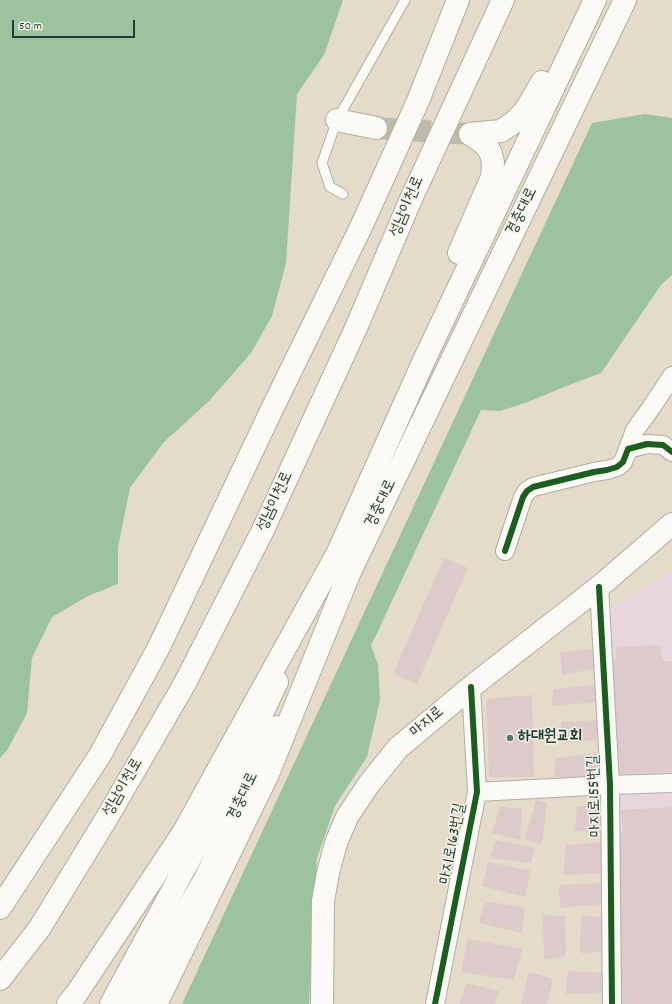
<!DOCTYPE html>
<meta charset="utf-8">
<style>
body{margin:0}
#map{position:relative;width:672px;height:1004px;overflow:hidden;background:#e4dbca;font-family:Dekko,sans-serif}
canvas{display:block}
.scale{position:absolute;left:12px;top:20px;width:123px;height:18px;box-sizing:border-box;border:2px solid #1f3d34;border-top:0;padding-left:5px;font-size:12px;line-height:14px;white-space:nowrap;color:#1f3d34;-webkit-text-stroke:3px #f7f3e8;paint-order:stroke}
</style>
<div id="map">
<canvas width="672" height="1004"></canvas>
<div class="scale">50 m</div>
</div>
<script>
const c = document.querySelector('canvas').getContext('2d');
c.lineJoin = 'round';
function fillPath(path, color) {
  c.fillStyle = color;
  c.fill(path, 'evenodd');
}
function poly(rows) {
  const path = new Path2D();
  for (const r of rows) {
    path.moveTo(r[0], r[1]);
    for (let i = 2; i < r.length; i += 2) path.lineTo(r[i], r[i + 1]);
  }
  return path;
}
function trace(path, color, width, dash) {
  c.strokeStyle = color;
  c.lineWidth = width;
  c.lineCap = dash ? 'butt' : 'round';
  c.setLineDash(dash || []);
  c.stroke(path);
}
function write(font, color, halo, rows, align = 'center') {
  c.font = font + ' Dekko,"Poor Story",sans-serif';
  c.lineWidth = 3;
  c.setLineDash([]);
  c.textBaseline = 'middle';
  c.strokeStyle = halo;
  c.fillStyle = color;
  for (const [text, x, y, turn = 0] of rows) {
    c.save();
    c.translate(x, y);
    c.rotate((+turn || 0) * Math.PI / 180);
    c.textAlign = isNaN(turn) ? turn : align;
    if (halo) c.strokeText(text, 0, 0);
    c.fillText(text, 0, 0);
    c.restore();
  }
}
fillPath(poly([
 [672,571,672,1004,612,1004,600,616]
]), '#e7d6de');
fillPath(poly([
 [0,0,343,0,324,55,297,94,286,263,272,316,251,353,209,401,163,443,130,488,118,547,118,584,88,596,52,617,32,658,27,713,8,749,0,758],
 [645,114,672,118,672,275,661,285,601,373,569,385,525,403,500,411,481,410,371,646,378,664,380,700,367,757,335,806,317,858,309,1004,182,1004,592,123]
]), '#9cc39e');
fillPath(poly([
 [444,558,468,568,417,684,393,674],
 [660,645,661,655,664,661,672,661,672,772,620,774,619,752,616,747,612,660,616,658,616,647],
 [598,649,598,668,562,675,560,652],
 [598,685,597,702,552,706,553,689],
 [532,695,534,777,489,777,486,699],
 [598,720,596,740,562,743,561,722],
 [596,753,597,779,554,777,556,758],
 [536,800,547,803,542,845,525,839],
 [600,802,600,833,575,831,577,807],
 [500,807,522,808,520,840,492,833],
 [672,807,672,1004,621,1004,613,833,623,833,621,810],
 [496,840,535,848,531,863,490,858],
 [606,842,605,873,563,875,566,845],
 [488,862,531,871,525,897,482,886],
 [601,883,601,904,560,908,559,885],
 [485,901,525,908,522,933,479,923],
 [543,915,565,916,566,956,544,960],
 [581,916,605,917,604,952,580,953],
 [468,939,522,949,514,980,461,972],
 [568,971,607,973,606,993,566,994],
 [529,972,553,979,547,1004,521,1004],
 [466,983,499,991,495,1004,460,1004]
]), '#dccbca');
trace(poly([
 [376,128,470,134]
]), '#bdbbac', 22, [22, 11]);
const lane = poly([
 [343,194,330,187,322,163,337,120,405,0]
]);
const street = poly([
 [628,449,635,430,651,408,672,376],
 [505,551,523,497,527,491,533,487,594,472,607,470,617,467,623,462,628,449,647,444,663,445,672,452],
 [599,587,610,785,612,1004],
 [477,792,610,785,672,783],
 [435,1004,477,792,471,687]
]);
const secondary = poly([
 [322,1004,323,901,328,873,336,843,347,817,369,784,398,748,471,687,599,587,672,524]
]);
const primary = poly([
 [337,120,376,128],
 [470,134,501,131,513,123,525,111,542,82],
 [459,253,492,177,493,162,490,151,482,142,470,134],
 [329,572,426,356,595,0],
 [345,582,625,0],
 [111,1004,215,812,277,682],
 [132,1004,205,879,277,727]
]);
const highway = poly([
 [0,908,100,755,159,647,273,407,361,227,418,101,458,0],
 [0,979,39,929,108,816,185,683,263,530,356,328,411,199,503,0],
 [68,1004,77,993,183,833,337,554],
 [156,1004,267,776,353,564]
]);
trace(lane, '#b0ada2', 11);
trace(street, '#b0ada2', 20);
trace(secondary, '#b0ada2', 24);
trace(primary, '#b0ada2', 24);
trace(highway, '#b0ada2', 24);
trace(lane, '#fbfaf7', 9);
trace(street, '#fbfaf7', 18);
trace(secondary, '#fbfaf7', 22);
trace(primary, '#fbfaf7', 22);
trace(highway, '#fbfaf7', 22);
trace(poly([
 [505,551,523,497,527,491,533,487,594,472,607,470,617,467,623,462,628,449,647,444,663,445,672,452],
 [599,587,610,785,612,1004],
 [435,1004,477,792,471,687]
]), '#1b5e20', 6);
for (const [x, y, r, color] of [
 [510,738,4,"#647468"]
]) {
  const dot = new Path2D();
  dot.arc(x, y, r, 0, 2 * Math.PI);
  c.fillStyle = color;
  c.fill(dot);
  trace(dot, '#f7f3e8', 1.5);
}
write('16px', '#1f3d34', '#f7f3e8', [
 ["성남이천로",408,207,-67],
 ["경충대로",523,212,-64],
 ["성남이천로",276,502,-65],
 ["경충대로",382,504,-64],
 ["마지로",428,723,-40],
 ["성남이천로",124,788,-60],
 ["마지로155번길",596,796,-92],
 ["경충대로",244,797,-65],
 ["마지로163번길",454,844,-79]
]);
write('bold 16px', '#1f3d34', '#f7f3e8', [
 ["하대원교회",518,738]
], 'left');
</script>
